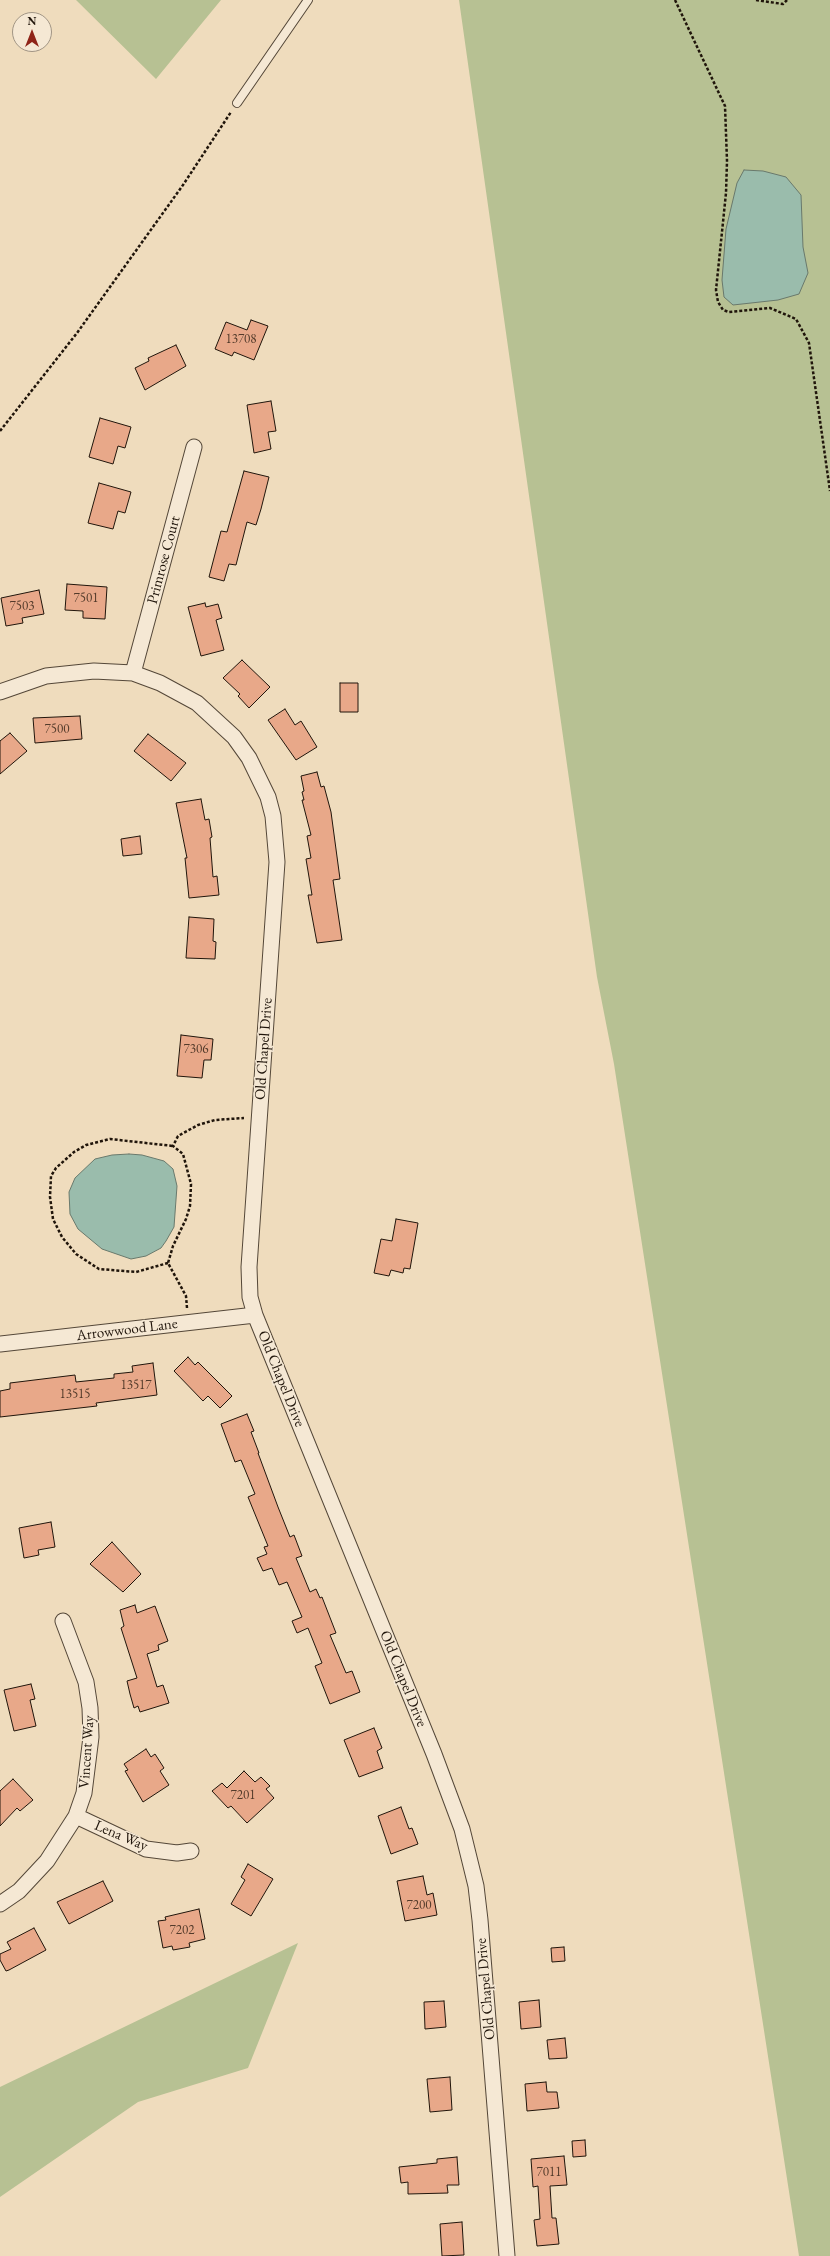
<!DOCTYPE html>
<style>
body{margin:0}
#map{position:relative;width:830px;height:2256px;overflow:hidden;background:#efdcbd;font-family:"EB Garamond",serif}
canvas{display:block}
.north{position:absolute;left:12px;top:12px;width:40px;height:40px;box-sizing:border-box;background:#f5e8d4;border:1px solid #a09484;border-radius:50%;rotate:0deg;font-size:11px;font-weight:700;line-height:16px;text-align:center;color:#20150b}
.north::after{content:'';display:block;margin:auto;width:14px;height:18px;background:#8f2418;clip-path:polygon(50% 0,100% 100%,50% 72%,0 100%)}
</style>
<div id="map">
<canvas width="830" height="2256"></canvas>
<div class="north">N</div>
</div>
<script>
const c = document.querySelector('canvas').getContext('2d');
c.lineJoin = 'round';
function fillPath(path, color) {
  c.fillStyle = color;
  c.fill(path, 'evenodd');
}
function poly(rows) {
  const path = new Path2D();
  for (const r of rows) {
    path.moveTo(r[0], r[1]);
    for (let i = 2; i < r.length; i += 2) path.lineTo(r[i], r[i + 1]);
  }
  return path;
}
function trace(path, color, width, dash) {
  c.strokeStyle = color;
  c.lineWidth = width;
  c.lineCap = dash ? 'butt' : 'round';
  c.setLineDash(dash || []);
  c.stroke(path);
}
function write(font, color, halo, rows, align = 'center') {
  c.font = font + ' "EB Garamond",serif';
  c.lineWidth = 3;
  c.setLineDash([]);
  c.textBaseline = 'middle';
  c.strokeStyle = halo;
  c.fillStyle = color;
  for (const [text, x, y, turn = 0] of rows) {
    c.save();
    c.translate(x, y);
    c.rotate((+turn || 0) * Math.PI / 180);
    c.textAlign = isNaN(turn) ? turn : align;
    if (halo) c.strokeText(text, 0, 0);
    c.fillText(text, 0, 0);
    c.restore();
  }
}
fillPath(poly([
 [76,0,221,0,156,79],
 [459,0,830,0,830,2256,799,2256,614,1064,597,977],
 [298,1943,248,2068,138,2102,0,2197,0,2087]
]), '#b7c193');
const water = poly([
 [744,170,763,171,786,177,801,195,803,247,808,273,799,294,778,300,733,305,724,297,722,280,726,229,737,183,744,170],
 [129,1154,142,1155,164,1161,173,1169,177,1186,174,1227,166,1241,161,1248,146,1256,131,1259,102,1249,78,1229,70,1214,69,1192,75,1178,95,1159,112,1155,129,1154]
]);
fillPath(water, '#9abcac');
trace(water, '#69796c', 1);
const building = poly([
 [251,320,268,326,254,360,234,352,232,356,215,349,226,322,247,330,251,320],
 [176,345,186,366,145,390,135,368,149,361,148,358,176,345],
 [271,401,276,431,268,432,271,449,254,453,247,405,271,401],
 [100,418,131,427,125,448,118,446,113,464,89,457,100,418],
 [244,471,269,477,261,509,256,525,247,522,236,565,229,564,224,581,209,577,221,531,227,532,244,471],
 [99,483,131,492,125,513,118,511,113,529,88,523,99,483],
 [67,584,107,587,105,619,83,618,83,611,65,610,67,584],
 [39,590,44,614,22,618,23,623,6,626,1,598,39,590],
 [205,603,206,607,218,604,222,618,216,620,224,650,201,656,188,607,205,603],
 [242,660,270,687,249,708,238,696,240,694,223,678,242,660],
 [340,683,358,683,358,712,340,712,340,683],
 [285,709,295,725,301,721,317,747,296,760,268,720,285,709],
 [80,716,82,739,35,743,33,718,80,716],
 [10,733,27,751,0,774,0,741,10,733],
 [148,734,186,763,171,781,134,751,148,734],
 [317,772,321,787,324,786,331,812,340,879,333,880,342,940,317,943,308,895,312,895,306,859,311,858,307,836,311,835,302,800,304,800,302,792,304,791,301,776,317,772],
 [201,799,205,820,209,819,212,837,210,838,213,877,217,876,219,895,189,898,185,858,187,858,176,803,201,799],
 [140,836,142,854,123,856,121,839,140,836],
 [189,917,214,919,213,941,216,942,215,959,186,958,189,917],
 [181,1035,213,1039,211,1060,204,1060,202,1078,177,1076,181,1035],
 [396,1219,418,1223,410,1269,404,1268,403,1273,391,1270,389,1276,374,1273,381,1239,392,1241,396,1219],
 [188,1357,195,1365,198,1362,232,1396,220,1408,208,1396,203,1401,174,1371,188,1357],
 [153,1363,157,1395,96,1403,97,1406,0,1417,0,1391,10,1389,10,1383,75,1375,76,1382,114,1378,114,1374,133,1372,132,1366,153,1363],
 [247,1414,254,1431,251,1432,259,1453,258,1453,278,1507,290,1537,294,1535,302,1556,296,1558,310,1592,316,1589,320,1598,322,1597,336,1633,330,1635,346,1673,352,1671,360,1692,330,1704,315,1666,322,1663,308,1628,297,1633,292,1621,302,1617,287,1582,279,1585,272,1568,263,1571,257,1558,267,1554,264,1547,268,1546,248,1497,255,1494,241,1460,235,1462,221,1424,247,1414],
 [51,1522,55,1547,38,1550,39,1555,24,1558,19,1528,51,1522],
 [112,1542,141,1574,123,1592,90,1564,112,1542],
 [135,1605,137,1613,155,1606,168,1641,158,1645,159,1650,147,1654,157,1687,163,1685,169,1703,140,1712,138,1706,134,1708,130,1694,127,1681,137,1678,121,1628,124,1626,120,1610,135,1605],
 [31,1684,35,1699,30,1700,36,1726,14,1731,4,1690,31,1684],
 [374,1728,382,1748,377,1751,383,1768,359,1777,344,1740,374,1728],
 [146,1749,151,1757,155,1754,164,1768,160,1771,169,1785,143,1802,125,1771,128,1770,124,1764,146,1749],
 [244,1771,255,1782,261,1777,270,1786,266,1789,274,1798,247,1823,231,1806,228,1808,212,1791,222,1783,227,1788,244,1771],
 [13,1779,33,1800,20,1811,17,1808,0,1826,0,1791,13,1779],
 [401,1807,409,1829,412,1828,418,1844,391,1854,378,1816,401,1807],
 [248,1864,273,1879,251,1916,231,1904,245,1880,241,1877,248,1864],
 [423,1876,427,1895,433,1893,437,1915,405,1921,397,1881,423,1876],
 [103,1881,113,1901,69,1924,57,1902,103,1881],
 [199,1909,205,1939,189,1943,190,1947,173,1950,172,1946,163,1948,158,1921,166,1920,165,1917,199,1909],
 [34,1928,46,1950,9,1970,6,1971,0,1960,0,1954,11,1949,7,1942,34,1928],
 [564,1947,565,1961,552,1962,551,1948,564,1947],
 [539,2000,541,2027,521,2029,519,2002,539,2000],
 [444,2001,446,2027,425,2029,424,2002,444,2001],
 [565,2038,567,2058,549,2059,547,2040,565,2038],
 [450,2077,452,2110,430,2112,427,2079,450,2077],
 [546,2082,547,2092,557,2092,559,2108,527,2111,525,2084,546,2082],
 [585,2140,586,2156,573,2157,572,2141,585,2140],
 [564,2156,567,2185,550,2186,552,2218,556,2218,559,2244,537,2246,534,2220,540,2219,538,2186,533,2187,531,2159,564,2156],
 [457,2157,459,2185,447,2185,448,2193,408,2194,408,2182,401,2183,399,2167,437,2163,437,2159,457,2157],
 [462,2222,464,2255,442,2256,440,2224,462,2222]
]);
fillPath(building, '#e8a889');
trace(building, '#20150b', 1);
const service = poly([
 [237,103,308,0]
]);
const minor = poly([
 [133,673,194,447],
 [0,692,46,676,94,671,133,673,160,683,197,703,234,737,249,758,268,797,273,816,277,862,249,1267,250,1297,255,1315,434,1754,462,1829,476,1886,480,1920,507,2256],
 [0,1344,255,1315],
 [76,1816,146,1849,177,1853,191,1851],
 [0,1904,19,1891,47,1861,76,1816,84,1793,91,1737,90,1708,86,1682,63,1621]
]);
trace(service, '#544738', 10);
trace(minor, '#544738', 17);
trace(poly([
 [675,0,725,106,727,161,726,193,716,290,718,302,723,310,729,312,770,308,796,319,809,343,830,491],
 [756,0,783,4,787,0],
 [0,431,77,333,183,185,231,112],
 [168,1263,136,1272,99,1269,76,1254,62,1237,53,1219,50,1197,51,1176,56,1168,74,1152,86,1145,110,1139,173,1146],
 [187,1308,186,1296,168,1263,173,1246,186,1219,190,1206,191,1184,183,1154,173,1146,178,1136,198,1125,215,1120,244,1118]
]), '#20150b', 2.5, [3, 2]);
trace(service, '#f5e8d4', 8);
trace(minor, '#f5e8d4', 15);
write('13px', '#523a2a', null, [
 ["13708",241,339],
 ["7501",86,598],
 ["7503",22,606],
 ["7500",57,729],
 ["7306",196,1049],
 ["13517",136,1385],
 ["13515",75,1394],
 ["7201",243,1795],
 ["7200",419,1905],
 ["7202",182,1930],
 ["7011",549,2172]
]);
write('15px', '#20150b', '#f5e8d4', [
 ["Primrose Court",164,560,-75],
 ["Old Chapel Drive",264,1049,-86],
 ["Arrowwood Lane",127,1330,-7],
 ["Old Chapel Drive",281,1379,68],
 ["Old Chapel Drive",403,1679,68],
 ["Vincent Way",87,1752,-86],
 ["Lena Way",121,1836,23],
 ["Old Chapel Drive",486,1989,-95]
]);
</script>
